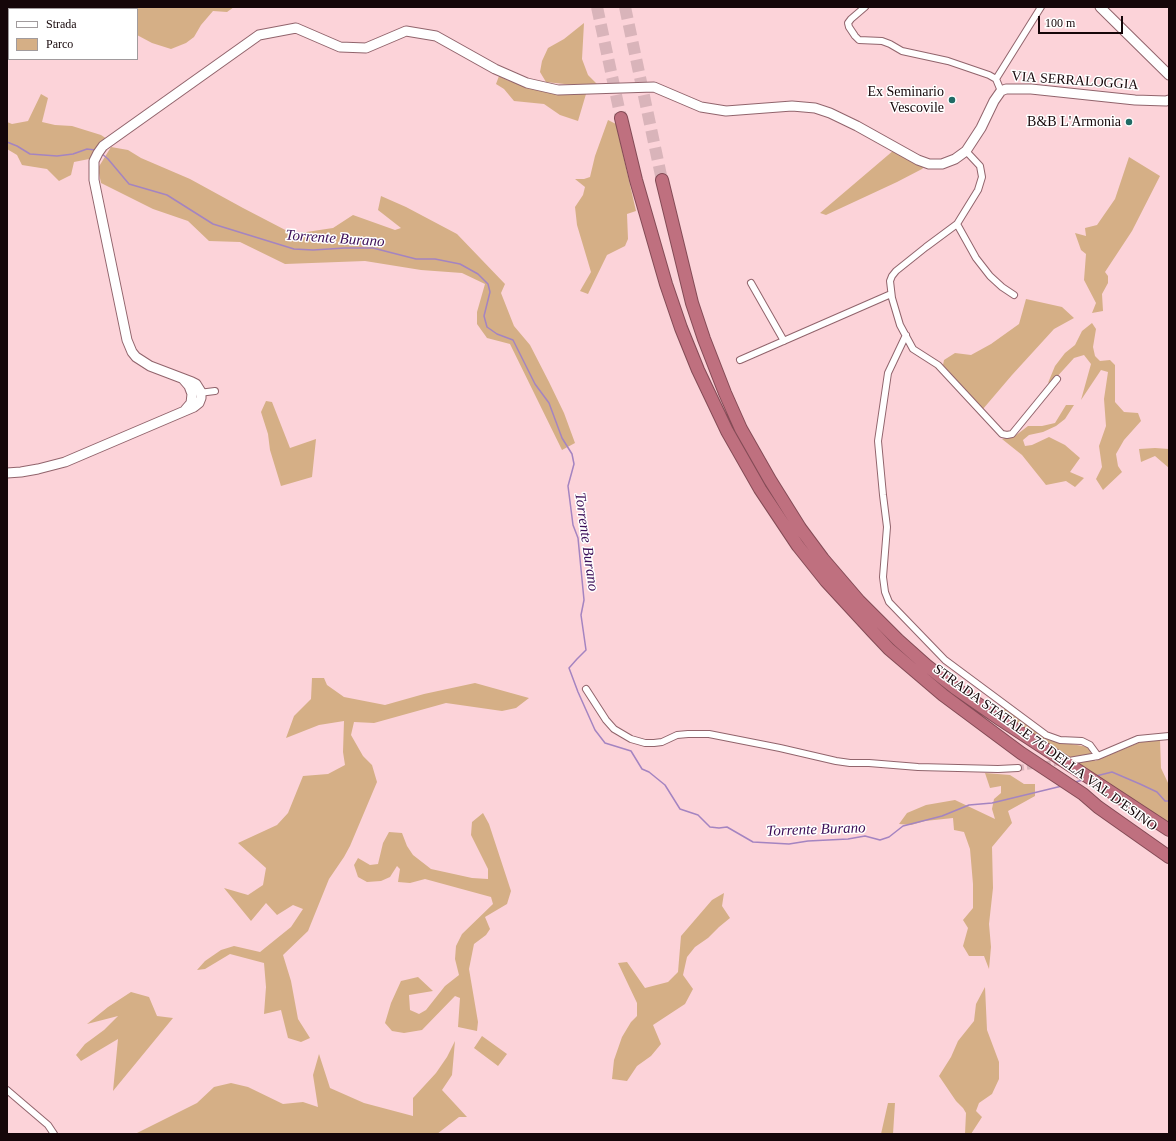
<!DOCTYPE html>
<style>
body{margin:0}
#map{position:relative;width:1176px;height:1141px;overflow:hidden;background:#fcd3d9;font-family:"Times New Roman",serif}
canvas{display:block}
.frame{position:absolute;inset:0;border:8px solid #150609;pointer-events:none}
.legend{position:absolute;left:8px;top:8px;width:130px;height:52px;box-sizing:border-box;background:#fff;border:1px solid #a19b9d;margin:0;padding:5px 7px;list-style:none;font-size:12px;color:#150609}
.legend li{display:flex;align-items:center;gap:8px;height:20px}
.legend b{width:20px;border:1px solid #a19b9d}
.scale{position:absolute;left:1038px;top:16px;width:85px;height:18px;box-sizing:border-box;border:2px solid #150609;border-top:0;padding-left:5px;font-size:12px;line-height:14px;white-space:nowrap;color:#150609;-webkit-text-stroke:3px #fff;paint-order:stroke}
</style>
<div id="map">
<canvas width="1176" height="1141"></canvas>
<div class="frame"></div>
<ul class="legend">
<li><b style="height:5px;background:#fff"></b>Strada</li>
<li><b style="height:11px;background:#d5af86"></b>Parco</li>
</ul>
<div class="scale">100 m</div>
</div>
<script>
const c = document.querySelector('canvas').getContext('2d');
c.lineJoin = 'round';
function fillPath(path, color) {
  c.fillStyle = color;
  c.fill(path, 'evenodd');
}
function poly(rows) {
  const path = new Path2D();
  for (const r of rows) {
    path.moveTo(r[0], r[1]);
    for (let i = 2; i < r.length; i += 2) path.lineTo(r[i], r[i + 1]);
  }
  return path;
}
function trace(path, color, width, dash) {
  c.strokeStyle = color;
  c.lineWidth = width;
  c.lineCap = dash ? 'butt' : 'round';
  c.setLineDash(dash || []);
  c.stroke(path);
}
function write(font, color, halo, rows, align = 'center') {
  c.font = font + ' "Times New Roman",serif';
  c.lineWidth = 3;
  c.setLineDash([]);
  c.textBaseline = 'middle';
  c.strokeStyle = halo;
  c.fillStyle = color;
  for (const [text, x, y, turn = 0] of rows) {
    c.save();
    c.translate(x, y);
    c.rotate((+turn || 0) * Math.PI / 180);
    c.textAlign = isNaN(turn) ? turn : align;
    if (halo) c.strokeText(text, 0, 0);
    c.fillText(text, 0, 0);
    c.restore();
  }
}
fillPath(poly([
 [84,7,234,7,227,12,213,11,201,25,194,37,186,43,171,49,152,43,137,35,137,9,83,9],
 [584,23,582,59,588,75,598,85,583,86,546,82,540,72,542,61,548,48,564,39],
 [499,76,509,81,559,93,586,94,578,121,560,115,544,104,514,101,504,89,496,84],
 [41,94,48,98,42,122,55,125,72,126,101,135,107,139,100,144,89,159,74,162,71,175,59,181,47,169,22,165,17,155,7,149,7,122,12,124,28,121],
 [608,120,616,124,636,211,627,214,628,239,625,246,607,255,588,294,580,291,591,272,577,225,575,207,583,195,585,187,575,179,584,179,590,177,595,156],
 [111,147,128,150,141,158,190,179,243,208,293,234,333,228,353,215,395,230,401,228,378,210,381,196,406,207,457,234,505,284,501,293,514,326,530,345,549,382,564,413,575,443,562,450,510,344,487,338,477,324,477,312,485,284,462,273,421,270,365,261,285,264,240,242,209,241,188,221,153,209,101,183,98,168],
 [894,150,926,165,922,169,897,182,826,215,820,213],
 [1129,157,1160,176,1132,231,1105,272,1108,276,1108,283,1102,294,1103,311,1092,313,1096,303,1084,280,1086,254,1081,250,1075,233,1086,236,1085,228,1097,225,1115,199],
 [1026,299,1062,307,1074,318,1054,329,1012,375,983,409,943,365,944,360,955,353,971,355,991,344,1019,324],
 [1092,323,1096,329,1093,347,1095,356,1100,361,1110,360,1115,365,1115,402,1124,412,1138,413,1141,421,1124,440,1116,454,1118,466,1122,472,1103,490,1096,479,1102,467,1099,446,1106,426,1104,399,1108,372,1101,370,1081,400,1091,364,1084,355,1074,358,1055,379,1048,383,1055,366,1065,353,1075,345,1082,331],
 [266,401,272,402,290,448,316,439,312,477,281,486,270,450,268,434,261,412],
 [1066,405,1074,405,1065,419,1056,426,1043,432,1029,435,1023,440,1025,446,1032,445,1049,437,1065,445,1080,458,1070,472,1084,478,1075,487,1066,481,1046,485,1022,455,1002,439,1015,436,1028,426,1042,426,1055,423],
 [1155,448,1169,449,1169,468,1155,456,1141,462,1139,449],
 [312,678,324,678,327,685,344,697,385,705,424,694,475,683,529,698,516,708,502,711,446,703,374,723,354,722,351,735,363,756,372,765,377,782,350,846,344,857,329,879,308,931,283,955,291,981,298,1019,310,1038,301,1042,288,1038,281,1010,264,1014,266,987,264,963,230,954,205,969,197,970,205,961,221,950,234,946,260,952,291,927,303,909,293,905,277,915,266,903,251,921,224,888,248,895,263,885,266,868,238,843,277,825,288,813,303,776,328,774,345,765,343,752,344,721,319,725,286,738,294,716,311,699],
 [1005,707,1049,740,1088,747,1095,761,1138,743,1151,739,1160,740,1161,768,1169,785,1169,823,1001,715],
 [985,773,1010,775,1024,784,1035,784,1035,796,1008,811,1012,823,992,847,993,888,989,924,991,947,989,969,984,956,969,956,963,946,968,928,963,920,973,908,973,884,970,849,964,832,954,830,953,818,925,821,911,825,899,824,907,813,926,805,955,800,995,819,992,809,994,799,1001,793,1001,786,990,788],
 [483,813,489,824,511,891,507,904,485,917,490,929,486,935,474,944,469,969,478,1022,477,1031,458,1027,460,998,455,996,422,1030,404,1033,392,1031,385,1023,391,1003,401,981,418,977,433,991,409,995,410,1010,419,1014,426,1010,445,986,459,975,455,959,456,946,462,934,493,904,491,897,425,879,410,883,398,882,400,869,397,866,390,877,381,881,367,882,358,877,354,865,358,858,370,865,378,864,383,843,389,832,402,833,407,846,413,855,431,869,472,878,488,879,488,869,471,835,472,822],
 [724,893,722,906,730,918,719,927,708,938,695,947,687,957,683,975,693,989,685,1004,653,1025,661,1044,651,1056,637,1066,627,1081,612,1079,614,1060,622,1037,631,1022,637,1016,637,1003,618,963,627,962,645,988,668,982,678,972,681,936,712,900],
 [985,987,987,1030,999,1062,999,1079,992,1094,979,1103,976,1111,982,1117,971,1134,965,1134,966,1113,963,1108,956,1101,939,1076,951,1057,958,1041,974,1021,976,1004],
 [131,992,149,997,157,1016,173,1018,113,1091,118,1039,81,1061,76,1055,85,1044,104,1030,118,1016,87,1024,108,1007],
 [482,1036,507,1054,498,1066,474,1048],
 [455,1041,452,1075,442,1090,467,1117,459,1117,437,1134,135,1134,197,1103,214,1087,231,1083,248,1087,283,1104,303,1102,318,1107,313,1075,319,1054,330,1088,364,1103,413,1116,413,1098,436,1073,447,1057],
 [888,1103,895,1103,893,1134,881,1134]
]), '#d5af86');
trace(poly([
 [7,142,17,146,30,154,57,156,73,154,87,149,95,150],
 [101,153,108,159,129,184,167,195,213,224,294,249,313,250,345,248,373,248,416,259,435,259,460,264,478,274,488,284,490,292,484,316,487,327,497,334,513,340,535,384,549,403,562,438,572,454,574,464,568,486,573,525,578,538,584,600,581,615,586,650,577,659,569,668,578,692,595,730,605,743,631,751,642,769,649,772,665,785,680,809,698,815,710,827,719,828,727,827,753,842,789,844,808,841,848,839,865,836,880,840,889,837,903,826,942,816,969,805,992,803,1062,786],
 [1096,776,1112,772,1140,784,1157,792,1165,801,1169,801],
 [1075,782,1083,780]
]), '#a484c1', 1.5);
trace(poly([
 [1018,768,1062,762]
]), '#d9b4ba', 6, [6, 3]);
trace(poly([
 [597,7,621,118],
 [625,7,662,180]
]), '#d9b4ba', 12, [12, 6]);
const street = poly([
 [865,7,851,19,848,23,849,27,855,36,859,40,882,41,890,44,902,51,948,61,989,75,996,79,1001,91],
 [996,79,1041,7],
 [966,151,980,166,982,177,978,190,957,224,926,247,896,271,892,276,890,281,892,298,900,325,913,349,938,365,1002,434,1007,435,1012,434,1057,379],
 [957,224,976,258,990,276,1002,287,1014,295],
 [751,283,784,341],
 [906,335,888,373,878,441,883,495,887,527,883,577,885,592,889,602,945,660,1046,735,1060,740,1082,741,1090,745,1098,756],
 [740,360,891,294],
 [199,393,215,391],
 [586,689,606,720,614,729,631,739,645,743,654,743,662,742,677,735,688,734,709,734,780,748,836,761,850,763,869,763,918,767,998,769,1018,768],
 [1069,761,1098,756,1138,739,1169,736],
 [7,1090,48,1125,54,1134]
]);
const secondary = poly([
 [1100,7,1169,75],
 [183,379,189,386,192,394,191,403,185,410],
 [7,473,21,472,38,469,65,462,194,407,199,403,201,398,201,392,196,384,192,382,150,366,136,357,132,352,127,340,94,180,94,161,98,153,103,146,259,35,296,28,340,47,366,48,406,31,436,36,495,69,527,83,558,90,654,87,701,107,726,111,792,106,815,108,830,113,857,126,918,160,929,164,942,164,955,159,966,151,981,128,994,101,1001,91,1006,89,1031,89,1135,100,1166,101,1169,100]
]);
const highway = poly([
 [621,118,636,180,666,284,681,328,698,370,727,431,760,489,798,546,826,581,873,632,889,649,943,695,1021,753,1083,794,1098,807,1169,857],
 [662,180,692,303,704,339,725,393,741,429,770,480,800,528,823,559,859,601,898,640,926,665,955,688,1001,720,1169,830]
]);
trace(street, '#91646c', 8);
trace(secondary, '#91646c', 11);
trace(highway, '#844b56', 14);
trace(street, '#fff', 6);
trace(secondary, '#fff', 9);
trace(highway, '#bf707f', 12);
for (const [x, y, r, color] of [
 [952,100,4,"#206b65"],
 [1129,122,4,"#206b65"]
]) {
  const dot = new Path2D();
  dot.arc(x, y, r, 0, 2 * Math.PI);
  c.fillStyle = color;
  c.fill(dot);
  trace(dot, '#fff', 1.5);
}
write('14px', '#150609', '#fff', [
 ["VIA SERRALOGGIA",1075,81,4],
 ["STRADA STATALE 76 DELLA VAL D'ESINO",1045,748,36]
]);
write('14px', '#150609', '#fff', [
 ["Ex Seminario",944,92],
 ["Vescovile",944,108],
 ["B&B L'Armonia",1121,122]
], 'right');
write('italic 15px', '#3b0e57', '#fff', [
 ["Torrente Burano",335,239,4],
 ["Torrente Burano",586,542,82],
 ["Torrente Burano",816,830,-2]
]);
</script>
